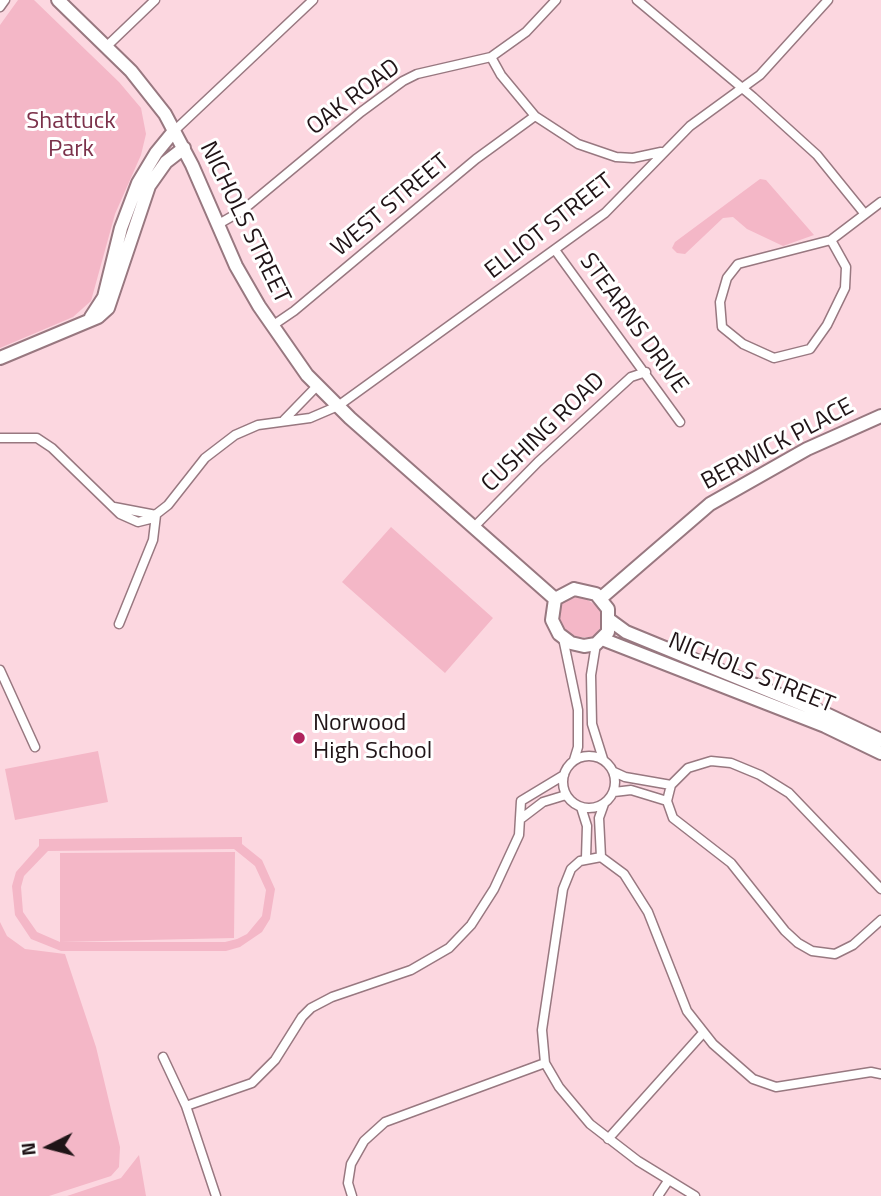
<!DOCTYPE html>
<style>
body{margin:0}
#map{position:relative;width:881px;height:1196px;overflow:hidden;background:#fcd7e0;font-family:"Titillium Web",sans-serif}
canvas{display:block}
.north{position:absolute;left:14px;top:1112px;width:70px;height:70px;-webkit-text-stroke:5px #fff;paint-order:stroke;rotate:264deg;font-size:19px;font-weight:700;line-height:28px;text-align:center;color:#201417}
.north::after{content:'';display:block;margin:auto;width:24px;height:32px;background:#201417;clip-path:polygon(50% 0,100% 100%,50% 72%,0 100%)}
</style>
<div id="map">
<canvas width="881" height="1196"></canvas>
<div class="north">N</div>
</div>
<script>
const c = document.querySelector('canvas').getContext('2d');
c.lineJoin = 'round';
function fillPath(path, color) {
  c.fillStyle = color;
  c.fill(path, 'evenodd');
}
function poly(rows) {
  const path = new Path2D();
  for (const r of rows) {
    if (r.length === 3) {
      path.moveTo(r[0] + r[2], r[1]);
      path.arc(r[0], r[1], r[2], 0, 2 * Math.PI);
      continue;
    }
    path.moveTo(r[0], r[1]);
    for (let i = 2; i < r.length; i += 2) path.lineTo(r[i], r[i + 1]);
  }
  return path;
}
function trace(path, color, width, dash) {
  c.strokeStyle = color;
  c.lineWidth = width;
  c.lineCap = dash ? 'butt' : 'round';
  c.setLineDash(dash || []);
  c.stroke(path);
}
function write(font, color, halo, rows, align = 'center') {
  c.font = font + ' "Titillium Web",sans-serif';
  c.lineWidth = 6;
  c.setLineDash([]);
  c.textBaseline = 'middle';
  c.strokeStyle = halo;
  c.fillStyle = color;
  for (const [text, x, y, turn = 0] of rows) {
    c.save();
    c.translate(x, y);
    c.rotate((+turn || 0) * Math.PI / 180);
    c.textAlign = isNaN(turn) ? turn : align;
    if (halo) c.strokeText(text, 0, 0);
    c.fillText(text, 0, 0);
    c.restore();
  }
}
fillPath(poly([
 [18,0,34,0,119,82,141,108,146,134,141,155,115,214,91,301,73,317,0,348,0,25],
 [760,179,766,180,814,235,783,246,747,229,733,217,723,218,685,254,677,253,672,248,675,242],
 [391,527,493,618,445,673,342,582],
 [570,597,583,597,600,608,602,626,593,637,578,637,569,633,559,622,561,602],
 [98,751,108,802,15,820,5,769],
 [242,837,242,844,262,860,275,889,270,919,262,932,240,947,226,951,61,951,31,939,15,915,12,886,16,872,39,846,39,839],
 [234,849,255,866,266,890,262,916,247,934,237,939,225,942,60,942,234,938,235,852,60,853,60,942,37,932,23,912,21,887,24,876,48,851],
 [0,922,7,936,25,949,65,954,96,1047,120,1147,119,1167,111,1176,49,1196,0,1196],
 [139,1155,146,1196,67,1196,121,1178]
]), '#f4b7c7');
const street = poly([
 [637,0,753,97,817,155,864,213],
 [0,7,5,0],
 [107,46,155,0],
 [491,57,501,75,535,116,578,144,616,157,633,158,661,152],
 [174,131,313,0],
 [217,225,243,210,361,112,403,81,417,74,491,57,526,32,556,0],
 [831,240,846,267,845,288,827,325,810,349,774,358,743,344,722,327,720,302,727,278,738,264,831,240,881,202],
 [555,250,680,422],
 [272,326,294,311,476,159,535,116],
 [284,420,317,386],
 [0,438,37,438,52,448,120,514,138,522,150,519,168,505,205,458,235,435,258,425,310,418,338,406,605,213,690,126,760,75,828,0],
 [114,507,156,515],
 [473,528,538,462,631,377,646,372],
 [119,624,153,540,156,515],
 [563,638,578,710,578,747,574,760],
 [596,644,591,675,592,724,603,759],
 [0,670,35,747],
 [589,782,26],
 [614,772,625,777,671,785],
 [614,792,631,790,667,801],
 [581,807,587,826,586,858],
 [522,818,543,802,566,795],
 [601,857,599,818,604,804],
 [881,889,789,793,760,775,731,763,711,761,688,768,671,785,667,801,673,818,731,863,785,931,798,943,812,951,835,954,853,945,881,920],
 [163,1057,186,1106,216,1196],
 [186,1106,252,1083,275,1060,302,1017,311,1008,332,997,411,970,449,948,471,925,494,889,519,835,521,801,564,775],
 [608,1139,703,1033],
 [352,1196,348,1183,351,1164,364,1141,385,1122,545,1063],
 [658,1196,668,1181],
 [695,1196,638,1161,590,1124,559,1087,545,1063,542,1030,563,889,571,869,580,861,601,857,624,874,648,912,687,1011,713,1044,753,1079,776,1087,871,1072,881,1074]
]);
const secondary = poly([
 [58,0,131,71,165,114,192,165,236,266,259,306,307,375,350,418,555,599],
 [91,317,104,297,121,228,138,183,156,153,174,131],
 [0,358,98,317,108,308,149,186,166,162,184,148],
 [574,589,596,594,608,609,608,632,596,644,584,646,571,643,559,634,552,620,555,599,574,589],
 [601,598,710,504,807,449,881,416],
 [611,621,626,632,826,714,881,740],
 [602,639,825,726,881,753]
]);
trace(street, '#987880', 11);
trace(secondary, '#987880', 16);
trace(street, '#fff', 8);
trace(secondary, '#fff', 12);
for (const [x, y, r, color] of [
 [299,738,7,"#b0235d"]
]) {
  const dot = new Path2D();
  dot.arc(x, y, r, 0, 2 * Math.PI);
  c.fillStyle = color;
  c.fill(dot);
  trace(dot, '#fff', 2.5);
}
write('24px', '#201417', '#fff', [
 ["OAK ROAD",354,98,-37],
 ["WEST STREET",391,206,-40],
 ["NICHOLS STREET",244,223,64],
 ["ELLIOT STREET",550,227,-38],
 ["STEARNS DRIVE",633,324,54],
 ["CUSHING ROAD",544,433,-44],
 ["BERWICK PLACE",778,445,-28],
 ["NICHOLS STREET",751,674,22]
]);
write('24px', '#7b314a', '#fff', [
 ["Shattuck",71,122],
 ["Park",71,150]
]);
write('24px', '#201417', '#fff', [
 ["Norwood",313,724],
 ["High School",313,752]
], 'left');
</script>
